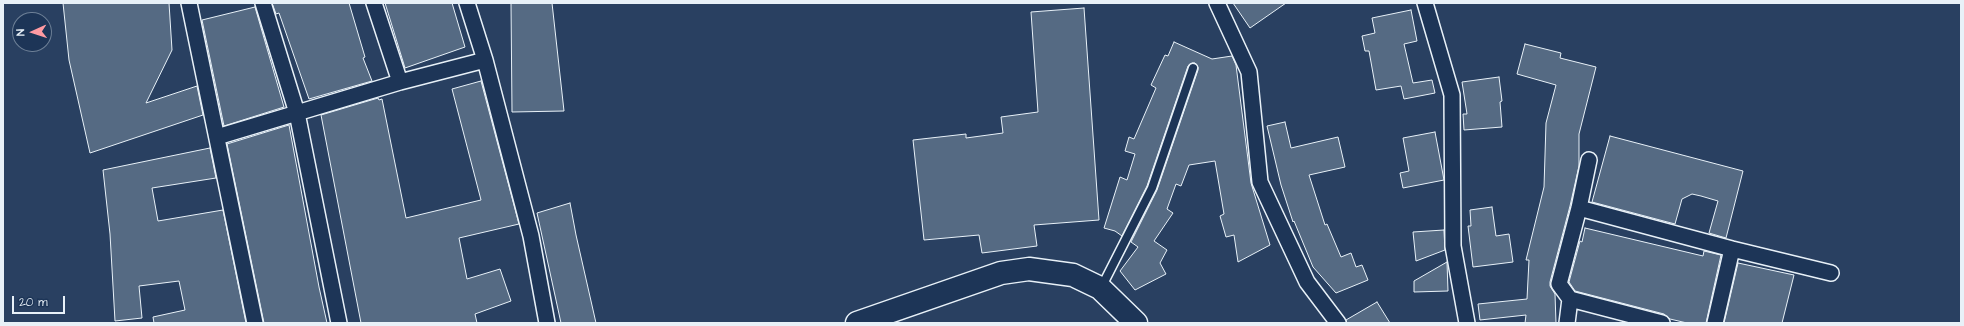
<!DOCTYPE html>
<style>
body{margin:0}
#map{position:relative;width:1964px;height:326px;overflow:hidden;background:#294061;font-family:"Architects Daughter",sans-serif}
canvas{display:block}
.frame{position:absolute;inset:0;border:4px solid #e8f1f8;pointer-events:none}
.north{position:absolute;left:12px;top:12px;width:40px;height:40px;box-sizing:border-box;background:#1d3557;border:1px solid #6e8097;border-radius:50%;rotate:267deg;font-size:11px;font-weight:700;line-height:16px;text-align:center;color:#e8f1f8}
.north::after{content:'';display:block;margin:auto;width:14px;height:18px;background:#ff9aa2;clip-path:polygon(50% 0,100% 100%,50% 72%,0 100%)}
.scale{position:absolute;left:12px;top:296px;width:53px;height:18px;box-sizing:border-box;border:2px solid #e8f1f8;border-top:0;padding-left:5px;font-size:12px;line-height:14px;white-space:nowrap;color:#e8f1f8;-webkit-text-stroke:3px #1d3557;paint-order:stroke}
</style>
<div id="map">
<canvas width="1964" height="326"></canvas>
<div class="frame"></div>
<div class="north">N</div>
<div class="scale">20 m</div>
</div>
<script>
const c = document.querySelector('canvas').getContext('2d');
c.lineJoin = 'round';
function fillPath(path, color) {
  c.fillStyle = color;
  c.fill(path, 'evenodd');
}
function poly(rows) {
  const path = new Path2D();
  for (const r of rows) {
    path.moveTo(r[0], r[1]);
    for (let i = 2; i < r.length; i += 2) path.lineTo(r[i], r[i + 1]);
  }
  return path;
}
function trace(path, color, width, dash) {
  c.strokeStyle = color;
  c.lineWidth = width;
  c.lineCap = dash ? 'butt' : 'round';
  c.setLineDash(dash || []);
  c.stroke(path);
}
const building = poly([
 [63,3,169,3,172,50,146,103,197,86,203,115,90,153,69,60,63,3],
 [272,3,349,3,365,57,363,58,372,81,309,99,279,13,276,14,272,3],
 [385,3,452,3,465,47,405,68,385,3],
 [511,3,552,3,564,111,512,112,511,3],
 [1233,3,1286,3,1250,28,1233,3],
 [255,7,284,107,224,126,202,20,255,7],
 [1084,8,1099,220,1034,225,1037,246,982,253,979,235,924,240,913,140,966,134,966,138,1003,133,1001,117,1038,112,1031,12,1084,8],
 [1411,10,1417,41,1404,44,1413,83,1432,80,1435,93,1404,99,1401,86,1376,90,1369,51,1365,51,1362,36,1375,33,1372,18,1411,10],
 [1174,42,1212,59,1232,56,1236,65,1251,183,1270,245,1238,262,1234,235,1226,237,1220,216,1224,214,1215,161,1189,165,1181,186,1176,184,1167,209,1173,213,1154,241,1167,250,1160,263,1166,274,1135,290,1120,271,1138,247,1131,242,1157,190,1198,70,1198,67,1195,63,1192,63,1188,66,1147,186,1122,236,1115,231,1104,228,1120,177,1127,180,1135,154,1125,151,1129,137,1134,139,1156,88,1151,85,1165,55,1168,56,1174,42],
 [1525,44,1561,53,1560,58,1596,67,1579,134,1579,166,1570,206,1550,282,1550,286,1555,294,1556,323,1525,323,1526,315,1480,320,1478,304,1527,299,1529,260,1526,260,1544,187,1546,123,1556,85,1517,74,1525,44],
 [1499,77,1502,101,1500,102,1502,127,1464,130,1463,114,1467,114,1462,82,1499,77],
 [481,81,519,224,459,238,467,279,500,269,511,301,475,314,477,323,361,323,321,115,378,98,379,100,382,99,406,218,481,200,452,89,481,81],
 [1285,122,1291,148,1338,137,1345,167,1309,175,1325,225,1327,224,1341,257,1351,253,1356,267,1362,265,1368,280,1336,293,1313,267,1294,221,1293,222,1281,185,1267,126,1285,122],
 [289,125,319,287,327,323,264,323,227,144,289,125],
 [1435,132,1444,180,1403,188,1400,173,1409,171,1403,138,1435,132],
 [1610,136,1743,171,1726,238,1709,233,1718,201,1701,196,1692,194,1682,199,1675,224,1592,202,1610,136],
 [210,148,216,178,152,188,158,221,223,210,246,323,154,323,153,317,185,310,179,281,139,286,142,318,115,321,110,234,103,170,210,148],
 [570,203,576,235,596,323,561,323,537,213,570,203],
 [1492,207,1496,236,1509,234,1513,262,1473,267,1468,226,1471,226,1470,210,1492,207],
 [1585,228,1703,256,1704,251,1721,255,1706,323,1687,323,1670,319,1664,314,1575,291,1569,282,1580,241,1582,242,1585,228],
 [1444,230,1445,250,1416,261,1413,232,1444,230],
 [1447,262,1448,291,1414,292,1414,281,1447,262],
 [1738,263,1794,275,1782,323,1724,323,1738,263],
 [1377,302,1390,323,1347,323,1346,320,1377,302]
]);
fillPath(building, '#556a83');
trace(building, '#e8f1f8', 1);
const service = poly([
 [1101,288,1152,188,1193,68]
]);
const minor = poly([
 [189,3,255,323],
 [263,3,297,113,339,323],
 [374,3,400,82],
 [467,3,485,60,531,236,547,323],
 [1217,3,1249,72,1260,182,1307,282,1338,323],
 [1425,3,1452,95,1453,246,1467,323],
 [217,137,400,82,485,60],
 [1579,208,1732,249,1831,273],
 [1570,299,1662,323],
 [1567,323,1570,299,1559,284,1579,208,1589,160],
 [1715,323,1732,249]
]);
const primary = poly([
 [857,323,1001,273,1029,269,1073,275,1100,288,1136,323]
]);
trace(service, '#e8f1f8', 11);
trace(minor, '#e8f1f8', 18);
trace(primary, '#e8f1f8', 25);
trace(service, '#1d3557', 8);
trace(minor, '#1d3557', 15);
trace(primary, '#1d3557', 22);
</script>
